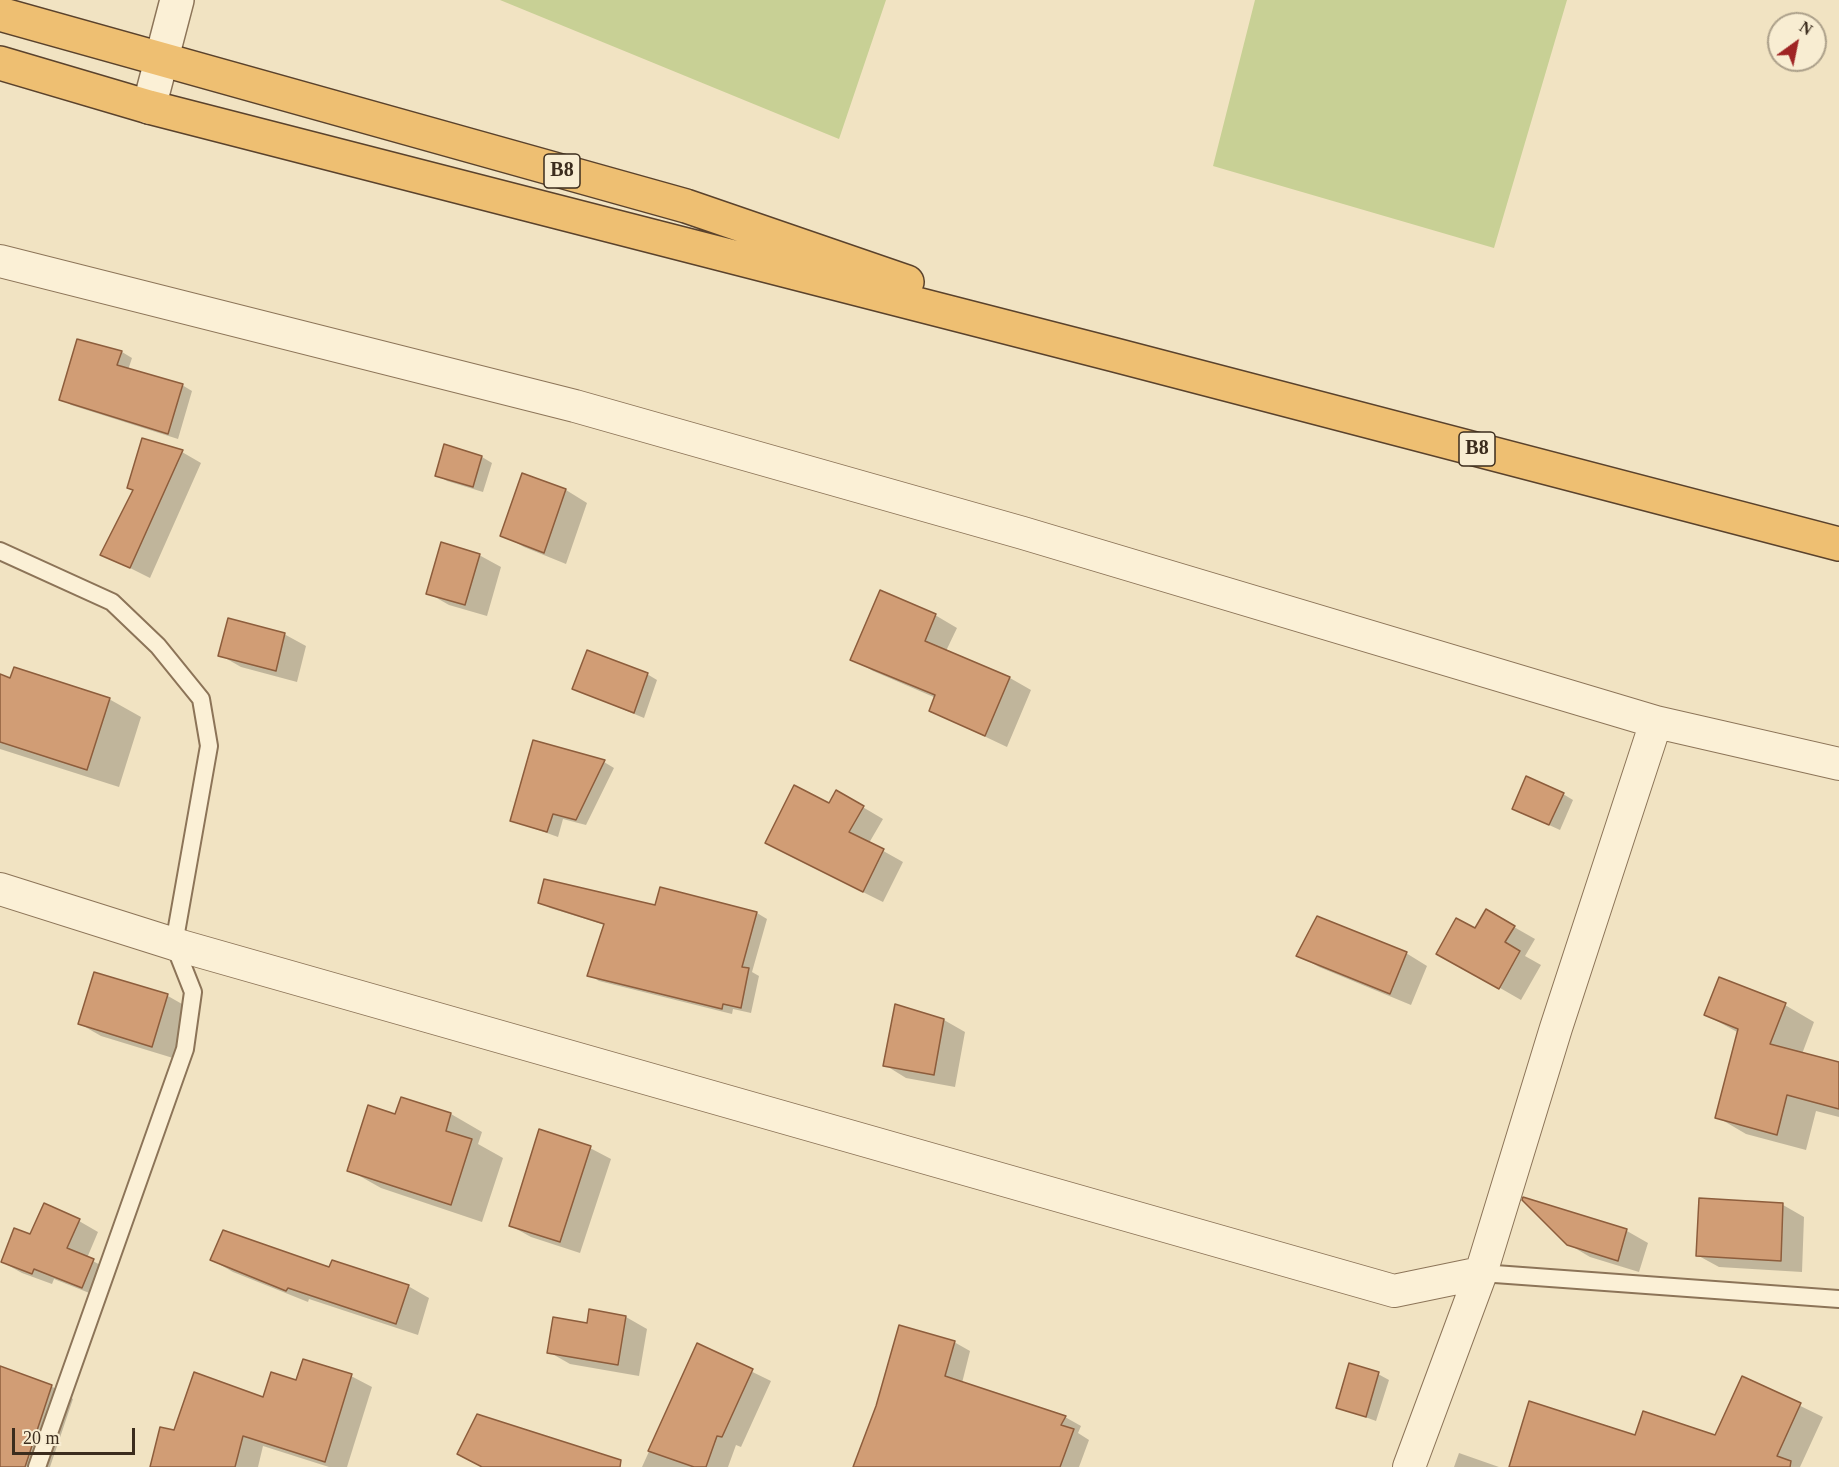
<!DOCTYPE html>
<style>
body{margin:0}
#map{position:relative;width:1839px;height:1467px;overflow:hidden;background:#f1e3c2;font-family:"Times New Roman",serif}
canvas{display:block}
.north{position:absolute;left:1767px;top:12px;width:60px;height:60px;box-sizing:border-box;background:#f8edd2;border:2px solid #aca08a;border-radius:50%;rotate:33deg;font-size:16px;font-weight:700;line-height:24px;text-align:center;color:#3b2c1d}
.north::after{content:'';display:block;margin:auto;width:21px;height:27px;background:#9f2424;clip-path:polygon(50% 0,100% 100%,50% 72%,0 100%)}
.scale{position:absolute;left:12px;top:1428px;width:123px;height:27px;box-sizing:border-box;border:3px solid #3b2c1d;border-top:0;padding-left:8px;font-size:18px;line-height:21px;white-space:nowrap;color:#3b2c1d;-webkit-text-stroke:4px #f8edd2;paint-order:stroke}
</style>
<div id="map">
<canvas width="1839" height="1467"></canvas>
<div class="north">N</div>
<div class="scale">20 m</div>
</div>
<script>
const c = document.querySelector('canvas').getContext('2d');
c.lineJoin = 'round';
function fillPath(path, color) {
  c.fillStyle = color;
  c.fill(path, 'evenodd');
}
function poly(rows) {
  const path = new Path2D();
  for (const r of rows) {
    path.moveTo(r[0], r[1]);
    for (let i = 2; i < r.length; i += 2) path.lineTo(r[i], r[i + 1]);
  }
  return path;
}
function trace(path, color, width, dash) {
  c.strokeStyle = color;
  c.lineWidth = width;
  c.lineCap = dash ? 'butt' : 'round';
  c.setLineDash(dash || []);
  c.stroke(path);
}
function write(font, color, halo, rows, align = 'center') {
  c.font = font + ' "Times New Roman",serif';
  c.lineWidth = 6;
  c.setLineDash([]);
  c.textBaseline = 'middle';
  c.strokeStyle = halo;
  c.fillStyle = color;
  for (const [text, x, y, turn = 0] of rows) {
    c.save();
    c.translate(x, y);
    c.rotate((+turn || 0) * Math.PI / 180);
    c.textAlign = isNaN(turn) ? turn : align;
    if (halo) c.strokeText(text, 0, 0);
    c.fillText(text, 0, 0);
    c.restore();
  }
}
fillPath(poly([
 [500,0,886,0,839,139],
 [1255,0,1567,0,1494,248,1213,166]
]), '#c8d095');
fillPath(poly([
 [122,352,132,358,128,370,182,385,192,391,178,439,71,405,61,399],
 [445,446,482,457,492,463,483,492,447,481,437,475],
 [182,452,201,463,150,578,102,554],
 [523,475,566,490,587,503,566,564,524,547,502,535],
 [479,555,501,567,487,616,449,605,428,593],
 [935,615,957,628,946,651,1010,678,1031,690,1007,747,931,711,936,698,873,671,852,659],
 [284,634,306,646,297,682,241,667,220,655],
 [647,674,657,680,644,718,574,689],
 [0,676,109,699,141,717,119,787,0,749],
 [534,742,604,762,614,768,586,825,563,819,558,837,511,820],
 [837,792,883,819,869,843,903,862,883,902,786,854,830,805],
 [1563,794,1573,800,1560,830,1514,809],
 [661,889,757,913,767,919,752,972,759,976,751,1013,733,1009,732,1014,599,981,589,975,605,925,550,908,540,902,656,906],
 [1486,911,1535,939,1525,956,1541,965,1521,1000,1460,965],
 [1406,953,1427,966,1411,1005,1319,967,1298,955],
 [95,974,168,996,189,1008,173,1058,101,1036,80,1024],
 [1785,1005,1814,1022,1802,1054,1839,1064,1839,1117,1816,1111,1806,1150,1746,1134,1717,1117,1739,1033,1706,1015],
 [944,1020,965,1032,955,1087,906,1078,885,1065],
 [451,1114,482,1132,478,1144,503,1158,482,1222,381,1188,349,1170,396,1116],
 [590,1148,611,1159,580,1253,531,1237,511,1226],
 [1524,1199,1627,1231,1648,1243,1639,1272,1590,1257,1568,1244],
 [1700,1200,1783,1205,1804,1217,1802,1272,1719,1267,1697,1255],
 [79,1221,98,1232,87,1258,112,1271,102,1298,54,1279,52,1284,22,1273,2,1262,30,1236],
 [212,1260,329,1269,408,1286,429,1298,418,1335,309,1299,308,1302,233,1272],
 [590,1311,626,1317,647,1329,639,1376,570,1364,549,1352,588,1325],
 [954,1342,970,1351,962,1383,1065,1417,1081,1426,1078,1433,1089,1440,1079,1467,855,1467],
 [697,1345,771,1381,741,1447,736,1445,728,1467,642,1467],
 [0,1368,51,1386,73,1399,50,1467,0,1467],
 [1378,1374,1389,1380,1376,1421,1338,1407],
 [351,1376,372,1387,347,1467,329,1467,263,1446,258,1467,151,1467,175,1432,264,1398,297,1382],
 [1743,1378,1823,1417,1800,1467,1510,1467,1636,1437,1716,1437],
 [1459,1453,1499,1467,1454,1467]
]), '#0003');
const building = poly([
 [77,339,122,351,117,365,183,384,168,434,59,400,77,339],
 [142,438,183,450,130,568,100,555,133,490,127,488,142,438],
 [444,444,482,456,473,487,435,476,444,444],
 [522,473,566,489,544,553,500,536,522,473],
 [441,542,480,554,465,605,426,594,441,542],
 [880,590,936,614,925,641,1010,677,985,736,929,711,935,695,850,660,880,590],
 [228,618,285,633,276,671,218,656,228,618],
 [587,650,648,673,634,713,572,689,587,650],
 [14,667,110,698,87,770,0,742,0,674,10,678,14,667],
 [533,740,605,760,576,820,553,814,547,832,510,821,533,740],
 [1526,776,1564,793,1549,825,1512,809,1526,776],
 [794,785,829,803,836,790,864,806,849,832,884,849,863,892,765,843,794,785],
 [544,879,655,905,660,887,757,912,742,967,749,968,741,1008,723,1004,722,1009,587,976,604,924,538,903,544,879],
 [1486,909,1515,926,1505,942,1520,951,1499,989,1436,954,1456,918,1475,928,1486,909],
 [1317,916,1407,952,1390,994,1296,956,1317,916],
 [94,972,168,994,152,1047,78,1024,94,972],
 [1719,977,1786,1003,1770,1044,1839,1062,1839,1109,1787,1095,1777,1135,1715,1118,1738,1029,1704,1015,1719,977],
 [895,1004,944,1019,934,1075,883,1066,895,1004],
 [401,1097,451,1113,446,1131,472,1139,451,1205,347,1171,368,1105,395,1114,401,1097],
 [539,1129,591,1146,560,1242,509,1226,539,1129],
 [1523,1197,1627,1229,1618,1261,1567,1245,1522,1200,1523,1197],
 [1699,1198,1783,1203,1781,1261,1696,1256,1699,1198],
 [44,1203,80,1219,67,1248,94,1259,82,1288,34,1269,32,1274,1,1262,14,1228,30,1234,44,1203],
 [223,1230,329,1267,332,1260,409,1285,396,1324,288,1288,286,1291,210,1260,223,1230],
 [589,1309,626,1316,618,1365,547,1353,553,1317,587,1323,589,1309],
 [899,1325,955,1341,945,1376,1066,1416,1061,1425,1074,1429,1060,1467,853,1467,876,1406,899,1325],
 [697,1343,753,1369,722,1437,717,1436,706,1467,694,1467,648,1451,697,1343],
 [303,1359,352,1374,325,1462,243,1436,235,1467,150,1467,160,1427,174,1430,194,1372,263,1397,271,1372,296,1380,303,1359],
 [1349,1363,1379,1372,1366,1417,1336,1408,1349,1363],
 [0,1366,52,1385,25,1467,0,1467,0,1366],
 [1742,1376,1801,1403,1777,1456,1791,1461,1790,1467,1509,1467,1529,1401,1635,1435,1643,1411,1715,1435,1742,1376],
 [477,1414,621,1460,620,1467,482,1467,457,1454,477,1414]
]);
fillPath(building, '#d19d75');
trace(building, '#8d5d3c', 1.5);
const service = poly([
 [0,551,112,602,158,646,201,699,209,746,174,944,193,992,185,1049,37,1467],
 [1481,1273,1839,1299]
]);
const minor = poly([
 [0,261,575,406,1023,533,1656,722,1839,764],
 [0,889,174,944,1394,1291,1481,1273],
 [1409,1467,1481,1273,1556,1028,1656,722]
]);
const tertiary = poly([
 [149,107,177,0]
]);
const trunk = poly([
 [0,14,686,206,907,282],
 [0,63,149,107,1115,355,1839,544]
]);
trace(service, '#8c7458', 20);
trace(minor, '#8c7458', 34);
trace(tertiary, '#8c7458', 36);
trace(trunk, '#5a422c', 36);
trace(service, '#fbf0d6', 16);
trace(minor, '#fbf0d6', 32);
trace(tertiary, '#fbf0d6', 33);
trace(trunk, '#eebf72', 33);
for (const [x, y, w] of [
 [562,171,36],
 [1477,449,36]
]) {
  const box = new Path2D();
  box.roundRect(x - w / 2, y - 17, w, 34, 4.5);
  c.fillStyle = '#f8edd2';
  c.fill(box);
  trace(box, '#3b2c1d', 1.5);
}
write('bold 20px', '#3b2c1d', null, [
 ["B8",562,171],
 ["B8",1477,449]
]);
</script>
